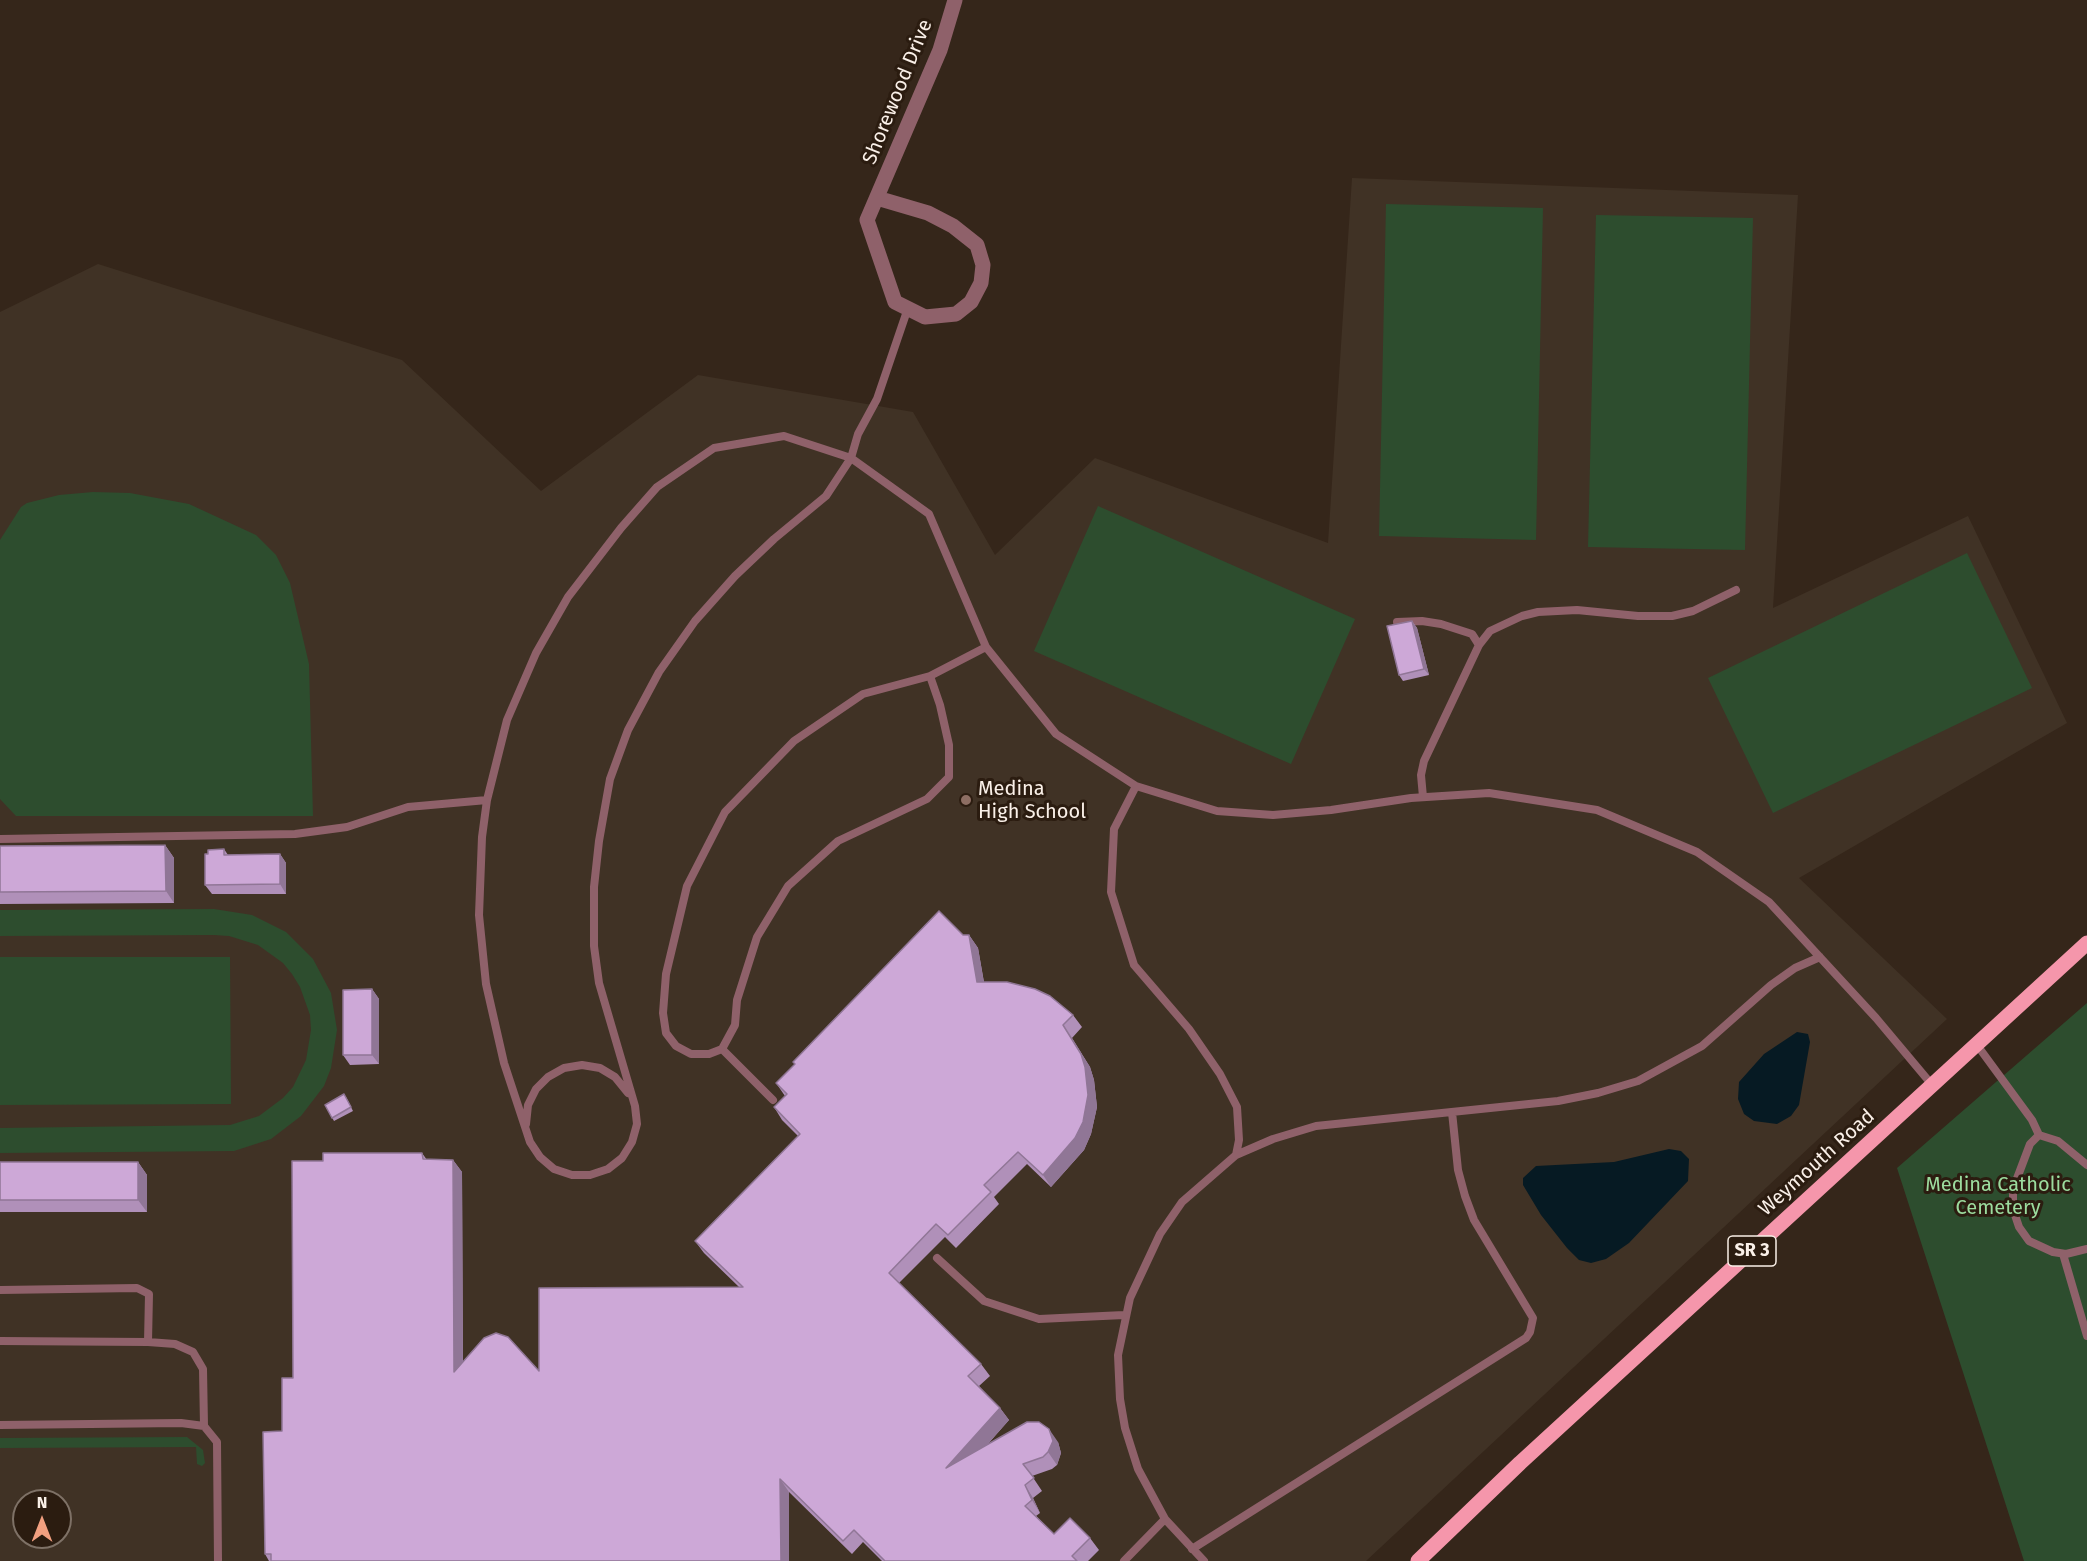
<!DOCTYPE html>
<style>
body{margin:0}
#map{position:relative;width:2087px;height:1561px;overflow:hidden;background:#35261a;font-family:"Fira Sans",sans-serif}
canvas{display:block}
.north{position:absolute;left:12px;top:1489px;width:60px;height:60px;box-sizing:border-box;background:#2b1c10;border:2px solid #7e7166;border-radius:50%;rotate:0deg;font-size:16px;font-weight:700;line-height:24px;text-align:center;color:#faf0e8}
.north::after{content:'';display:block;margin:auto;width:21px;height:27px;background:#f2a080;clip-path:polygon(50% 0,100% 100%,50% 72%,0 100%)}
</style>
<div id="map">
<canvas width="2087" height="1561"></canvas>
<div class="north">N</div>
</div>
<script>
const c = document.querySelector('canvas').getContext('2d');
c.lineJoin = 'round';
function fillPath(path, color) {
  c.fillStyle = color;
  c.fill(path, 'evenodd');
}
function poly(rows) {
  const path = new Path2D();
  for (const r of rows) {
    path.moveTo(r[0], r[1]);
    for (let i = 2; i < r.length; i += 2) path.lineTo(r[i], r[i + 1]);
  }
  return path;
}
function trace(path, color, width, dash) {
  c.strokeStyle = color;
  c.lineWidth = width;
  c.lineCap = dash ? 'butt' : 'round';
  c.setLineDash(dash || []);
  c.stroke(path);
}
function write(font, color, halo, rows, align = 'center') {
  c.font = font + ' "Fira Sans",sans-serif';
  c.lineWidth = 6;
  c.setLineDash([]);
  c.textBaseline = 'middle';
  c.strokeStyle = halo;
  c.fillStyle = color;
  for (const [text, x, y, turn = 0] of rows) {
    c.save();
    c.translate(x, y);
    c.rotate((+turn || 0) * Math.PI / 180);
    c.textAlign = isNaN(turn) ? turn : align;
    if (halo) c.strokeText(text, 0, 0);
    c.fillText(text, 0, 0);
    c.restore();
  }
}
fillPath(poly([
 [1352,178,1798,195,1773,608,1968,516,2067,723,1799,878,1947,1019,1366,1561,0,1561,0,312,98,264,402,360,541,491,698,375,913,412,995,555,1095,458,1328,543],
 [24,1501,60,1501,60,1537,24,1537]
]), '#403225');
fillPath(poly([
 [1386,204,1543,208,1536,540,1379,536],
 [1596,215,1753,218,1745,550,1588,547],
 [93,492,130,493,189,504,256,535,276,555,290,583,309,664,313,816,16,816,0,799,0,540,21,507,27,503,59,495],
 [1098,506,1355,619,1291,764,1034,651],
 [1967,553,2032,688,1773,813,1708,678],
 [214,909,252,915,286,932,313,959,331,993,337,1030,331,1068,324,1086,301,1116,271,1139,234,1151,0,1153,0,1128,230,1125,259,1116,283,1098,293,1087,306,1060,311,1030,310,1015,300,987,292,974,283,963,258,945,229,936,214,935,0,936,0,910],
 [0,957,230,957,231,1104,0,1105],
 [2087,1003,2087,1561,2024,1561,1897,1168],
 [187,1437,203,1450,205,1463,202,1466,197,1464,196,1447,0,1448,0,1438]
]), '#2d4d2e');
fillPath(poly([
 [1797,1032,1808,1034,1810,1042,1799,1105,1791,1116,1777,1124,1754,1121,1744,1114,1738,1099,1739,1082,1764,1054],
 [1669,1149,1681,1151,1689,1159,1688,1181,1629,1243,1606,1259,1591,1263,1579,1260,1567,1248,1541,1215,1523,1185,1523,1178,1536,1166,1614,1162]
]), '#061a23');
trace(poly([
 [908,308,877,399,858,434,851,458,826,496,774,539,735,576,695,621,659,672,628,730,610,779,599,841,594,887,594,946,599,983,635,1106,637,1124,632,1142,622,1158,608,1169,590,1175,572,1175,554,1169,540,1157,530,1142,504,1063,486,984,479,915,482,837,487,800,507,720,536,653,568,597,621,528,657,487,714,448,784,436,851,458,929,514,986,647,1056,734,1136,786,1217,811,1273,815,1331,810,1411,798,1489,793,1597,810,1697,852,1769,902,1876,1018,1933,1086],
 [1397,622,1422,621,1441,624,1472,634,1479,645],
 [930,676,940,705,949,745,949,777,927,799,838,841,788,886,757,937,737,1000,735,1025,722,1049,709,1054,691,1054,676,1046,666,1033,663,1013,666,974,687,886,725,812,794,741,863,694,930,676,986,647],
 [1136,786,1114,829,1111,892,1134,965,1189,1029,1220,1074,1237,1107,1239,1140,1236,1155,1273,1139,1316,1126,1558,1101,1598,1093,1638,1081,1702,1046,1771,985,1795,968,1820,957],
 [1423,797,1421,775,1424,761,1479,645,1490,631,1522,616,1538,612,1577,610,1638,616,1672,616,1693,611,1736,590],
 [0,839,295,834,347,827,408,807,487,800],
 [1977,1045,2032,1120,2039,1135,2058,1141,2087,1165],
 [722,1049,773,1100],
 [526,1124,528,1105,536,1089,548,1077,564,1068,582,1065,600,1068,615,1077,628,1093],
 [2039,1135,2030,1144,2013,1189,2013,1209,2019,1227,2029,1241,2053,1252,2066,1254,2087,1249],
 [2063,1254,2087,1336],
 [937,1258,984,1301,1039,1319,1124,1315],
 [0,1290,137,1288,149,1294,148,1342],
 [0,1341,148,1342,175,1344,193,1352,203,1369,204,1426],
 [0,1425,181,1423,204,1426,217,1442,218,1561],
 [1192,1549,1526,1338,1530,1332,1533,1318,1474,1220,1465,1196,1458,1170,1452,1112],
 [1124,1561,1165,1519],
 [1204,1561,1165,1519,1138,1469,1125,1428,1120,1399,1118,1355,1130,1298,1160,1234,1182,1202,1236,1155]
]), '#8f616a', 8);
trace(poly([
 [877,198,928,213,953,226,977,245,983,265,981,283,971,302,956,314,925,317,895,302,867,220,940,50,955,0]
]), '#8f616a', 15);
trace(poly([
 [1418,1561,1520,1463,2087,943]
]), '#f596ab', 15);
fillPath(poly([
 [1412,621,1417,628,1429,675,1403,681,1399,675],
 [165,845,174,858,174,903,0,904,0,846],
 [224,849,228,855,280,854,286,863,286,894,212,894,205,885,208,854],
 [963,935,969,935,978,948,984,982,1073,1015,1082,1027,1072,1038,1090,1067,1094,1080,1097,1107,1091,1134,1084,1150,1051,1187,1027,1164,994,1197,999,1204,956,1248,945,1237,899,1283,981,1364,990,1376,979,1386,1000,1408,1009,1420,987,1445,1058,1442,1061,1453,1057,1465,1052,1469,1032,1476,1042,1491,1033,1498,1040,1513,1036,1516,1054,1534,1090,1538,1099,1550,1088,1561,882,1561,863,1542,852,1554,789,1492,789,1561,269,1561,265,1554,282,1431,293,1378,323,1161,422,1153,427,1160,453,1160,462,1172,463,1362,539,1371,739,1287,704,1253,695,1241,798,1136,782,1120,774,1107,785,1096,776,1083,795,1064,793,1062],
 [372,989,379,999,379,1064,350,1065,343,1055],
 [346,1097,353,1111,334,1121,325,1105],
 [0,1162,138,1162,147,1175,147,1212,0,1212]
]), '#b090b9');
fillPath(poly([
 [1412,621,1417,628,1429,675,1424,669],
 [165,845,174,858,174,903,166,891],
 [280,854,286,863,286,894,280,884],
 [969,935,978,948,986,995,977,982],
 [372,989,379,999,379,1064,372,1055],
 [1063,1025,1090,1067,1094,1080,1097,1107,1091,1134,1084,1150,1051,1187,1043,1175],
 [453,1160,462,1172,463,1385,454,1372],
 [138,1162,147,1175,147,1212,138,1200],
 [1000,1408,1009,1420,955,1481,946,1468],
 [1049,1429,1058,1442,1061,1453,1057,1465,1048,1452],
 [780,1479,789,1492,789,1561,781,1561],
 [1025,1485,1033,1498,1040,1513,1032,1500]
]), '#907696');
const building = poly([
 [1412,621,1424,669,1399,675,1387,626,1412,621],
 [165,845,166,891,0,892,0,846,165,845],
 [224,849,224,855,280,854,280,884,205,885,205,854,208,854,208,850,224,849],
 [939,911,963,935,969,935,977,982,1007,982,1035,989,1050,996,1073,1015,1063,1025,1081,1054,1085,1067,1088,1095,1083,1122,1075,1138,1043,1175,1018,1152,984,1185,991,1192,948,1235,936,1224,889,1273,981,1364,968,1376,1000,1408,946,1468,1027,1422,1039,1422,1049,1429,1053,1441,1048,1452,1043,1457,1023,1464,1034,1478,1025,1485,1032,1500,1025,1506,1054,1534,1070,1518,1090,1538,1072,1556,1077,1561,885,1561,854,1530,843,1541,780,1479,781,1561,271,1561,271,1554,265,1554,263,1432,282,1431,282,1378,293,1378,292,1161,323,1161,323,1153,422,1153,423,1159,453,1160,454,1372,484,1338,496,1333,508,1337,539,1371,539,1288,743,1287,695,1241,800,1134,774,1107,787,1094,776,1083,795,1064,793,1062,939,911],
 [372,989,372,1055,343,1055,343,990,372,989],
 [344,1094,351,1107,332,1118,325,1105,344,1094],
 [0,1162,138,1162,138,1200,0,1200,0,1162]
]);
fillPath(building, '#cda8d7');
trace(building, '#907696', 1.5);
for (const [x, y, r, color] of [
 [966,800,6,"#8d6e63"]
]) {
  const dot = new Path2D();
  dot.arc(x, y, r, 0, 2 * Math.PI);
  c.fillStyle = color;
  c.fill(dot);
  trace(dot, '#2b1c10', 2);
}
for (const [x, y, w] of [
 [1752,1251,48]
]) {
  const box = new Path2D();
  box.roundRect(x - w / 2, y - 15, w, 30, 4.5);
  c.fillStyle = '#2b1c10';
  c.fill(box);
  trace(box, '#faf0e8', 1.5);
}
write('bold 18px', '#faf0e8', null, [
 ["SR 3",1752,1251]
]);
write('20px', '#faf0e8', '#2b1c10', [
 ["Shorewood Drive",898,92,-68],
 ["Weymouth Road",1817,1163,-42]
]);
write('20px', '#faf0e8', '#2b1c10', [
 ["Medina",978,789],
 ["High School",978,812]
], 'left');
write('20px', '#9cdc9e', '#2b1c10', [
 ["Medina Catholic",1998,1185],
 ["Cemetery",1998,1208]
]);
</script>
